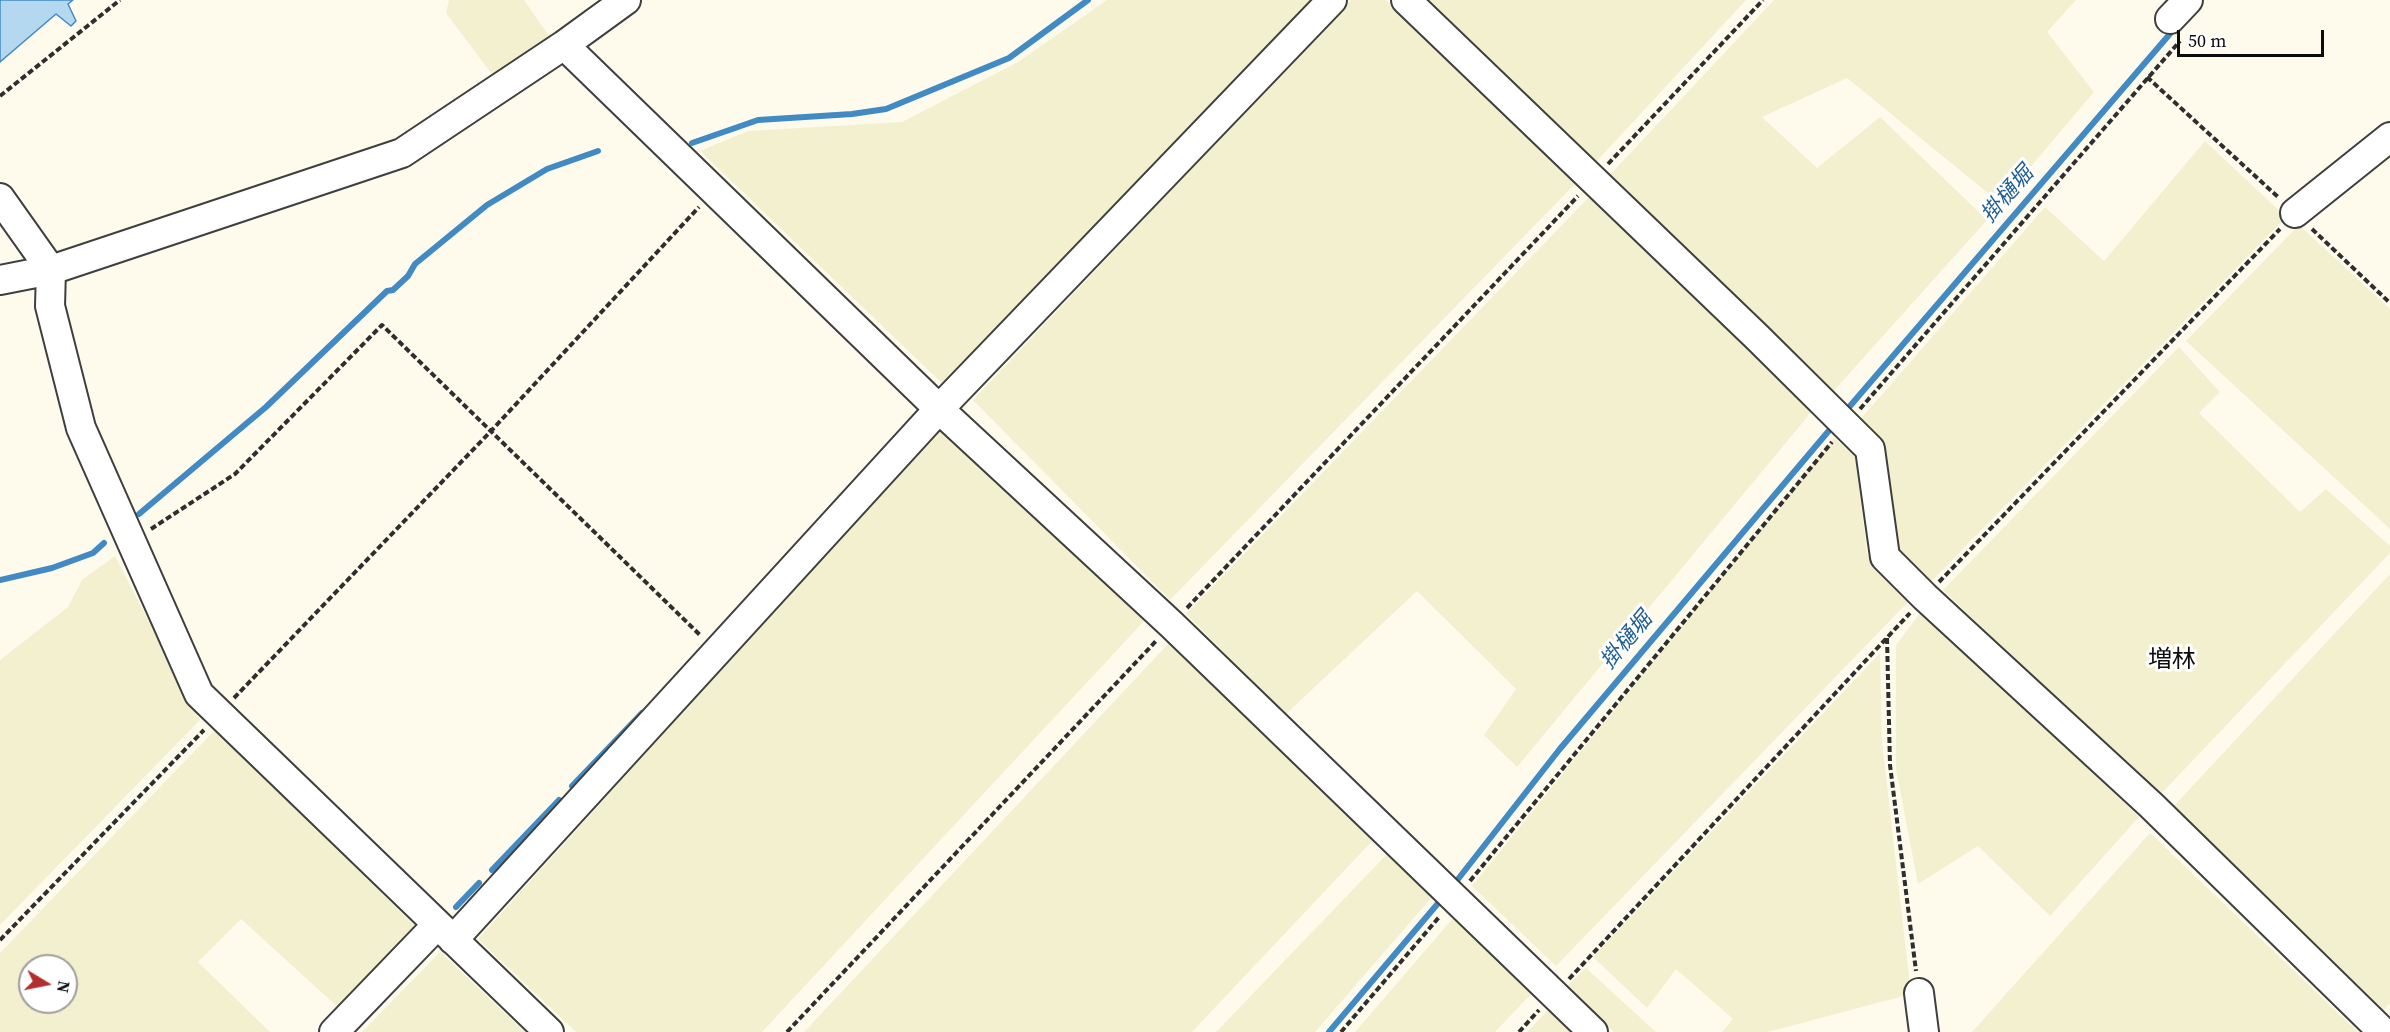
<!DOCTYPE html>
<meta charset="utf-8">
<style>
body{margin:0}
#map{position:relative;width:2390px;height:1032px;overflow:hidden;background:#fefbed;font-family:"Source Serif 4",serif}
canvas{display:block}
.north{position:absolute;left:18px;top:954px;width:60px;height:60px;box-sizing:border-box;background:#fff;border:2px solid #9e9e9e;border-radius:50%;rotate:100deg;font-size:16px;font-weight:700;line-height:24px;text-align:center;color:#0c0c0c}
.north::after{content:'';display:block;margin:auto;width:21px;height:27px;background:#b22f30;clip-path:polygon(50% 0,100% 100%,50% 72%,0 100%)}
.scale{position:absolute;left:2177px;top:30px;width:147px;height:27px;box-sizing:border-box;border:3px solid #0c0c0c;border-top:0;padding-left:8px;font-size:18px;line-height:21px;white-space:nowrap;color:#0c0c0c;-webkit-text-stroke:4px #fff;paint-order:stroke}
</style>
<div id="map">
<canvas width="2390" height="1032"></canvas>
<div class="north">N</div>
<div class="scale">50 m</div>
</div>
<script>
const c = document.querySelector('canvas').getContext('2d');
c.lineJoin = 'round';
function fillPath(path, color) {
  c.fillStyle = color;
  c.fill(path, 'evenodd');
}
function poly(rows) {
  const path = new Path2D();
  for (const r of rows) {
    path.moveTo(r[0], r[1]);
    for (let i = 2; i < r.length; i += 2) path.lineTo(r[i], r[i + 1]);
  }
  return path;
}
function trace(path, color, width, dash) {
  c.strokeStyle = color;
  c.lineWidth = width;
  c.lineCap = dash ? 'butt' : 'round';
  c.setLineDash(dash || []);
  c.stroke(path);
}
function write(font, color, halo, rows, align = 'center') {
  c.font = font + ' "Source Serif 4","Noto Sans JP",serif';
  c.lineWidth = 6;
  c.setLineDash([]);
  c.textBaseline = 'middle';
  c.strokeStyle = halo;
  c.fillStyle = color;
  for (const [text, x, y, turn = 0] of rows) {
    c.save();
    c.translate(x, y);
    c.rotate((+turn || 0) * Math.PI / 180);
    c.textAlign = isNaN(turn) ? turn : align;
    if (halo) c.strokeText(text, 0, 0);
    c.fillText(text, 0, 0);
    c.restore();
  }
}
fillPath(poly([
 [449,0,524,0,549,36,494,77,446,13],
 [1107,0,1310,0,946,387,700,151,748,131,902,122,1018,62],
 [1351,0,1386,0,1575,184,1170,600,973,400],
 [1428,0,1746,0,1596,162],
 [1774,0,2076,0,2047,32,2094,92,2000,203,1847,78,1762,117,1817,168,1880,117,1987,220,1831,394,1606,179],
 [2205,141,2286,217,1928,585,1891,553,1859,421,2045,207,2104,261],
 [1592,194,1813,410,1517,767,1484,735,1516,689,1417,591,1286,714,1186,614],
 [2299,225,2390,309,2390,529,2186,341],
 [2179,347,2220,392,2199,413,2300,512,2326,489,2390,546,2390,553,2159,796,1943,590],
 [942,425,1145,620,762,1032,576,1032,478,939],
 [1834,438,1855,456,1867,554,1909,601,1556,966,1472,886],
 [115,556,200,720,0,925,0,660,68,607,82,580],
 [2390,574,2390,1003,2381,1013,2172,808],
 [1921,612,2139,817,2050,916,1978,846,1918,884,1896,769,1896,645],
 [1169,643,1375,838,1192,1032,804,1032],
 [1880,653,1882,741,1911,994,1768,1032,1722,1032,1733,1019,1676,969,1647,1008,1593,957],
 [215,730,418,929,341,1010,241,919,198,962,270,1032,0,1032,0,953],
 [30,966,66,966,66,1002,30,1002],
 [2150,833,2358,1032,1972,1032],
 [1389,852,1432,897,1315,1032,1216,1032],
 [1454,917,1533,992,1495,1032,1355,1032],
 [440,952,525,1032,362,1032],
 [1586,968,1656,1032,1614,1032,1566,987],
 [1550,1008,1575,1032,1527,1032]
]), '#f2f0cf');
const water = poly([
 [0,0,73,0,68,4,76,21,71,26,56,14,0,62,0,0]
]);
fillPath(water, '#b5d8f1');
trace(water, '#428ac3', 1.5);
trace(poly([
 [692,143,758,120,852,114,886,109,1009,58,1088,0],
 [1844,413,2175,28],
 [139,514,266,407,387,291,393,290,408,276,415,264,487,205,547,169,598,151],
 [0,580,52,568,93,553,104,543],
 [572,786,642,713],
 [492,870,559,800],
 [1455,883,1559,750,1832,427],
 [456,907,479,883],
 [1329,1032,1440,901]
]), '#428ac3', 6);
const minor = poly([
 [1406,0,1758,338,1870,449,1885,557,1925,597,2152,806,2383,1032],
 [2170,19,2188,0],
 [564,45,939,409,1172,625,1593,1032],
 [0,198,51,270,50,306,81,428,199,694,549,1032],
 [2295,213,2390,137],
 [0,280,51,270,402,153,564,45,626,0],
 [453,940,939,409,1332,0],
 [1919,993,1924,1032],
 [334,1032,437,925]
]);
trace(minor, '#3f3f3f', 32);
trace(poly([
 [2147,77,2278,197],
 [0,96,120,0],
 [1608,164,1763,0],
 [2312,229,2390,303],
 [1860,409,2180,41],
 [151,529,235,474,382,325,701,636],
 [1939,582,2280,229],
 [1187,608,1578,196],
 [1887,638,1890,765,1916,971],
 [234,698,491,431,699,207],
 [1470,881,1832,442],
 [0,940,204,730],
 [1569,979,1910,613],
 [787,1032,1157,640],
 [1341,1032,1440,916],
 [1519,1032,1539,1010]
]), '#2e2e2e', 4, [6, 3]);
trace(minor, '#fff', 28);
write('italic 22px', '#1f5d95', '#fff', [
 ["掛樋堀",2008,195,-49],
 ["掛樋堀",1627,641,-50]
]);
write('24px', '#0c0c0c', '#fff', [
 ["増林",2172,661]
]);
</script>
